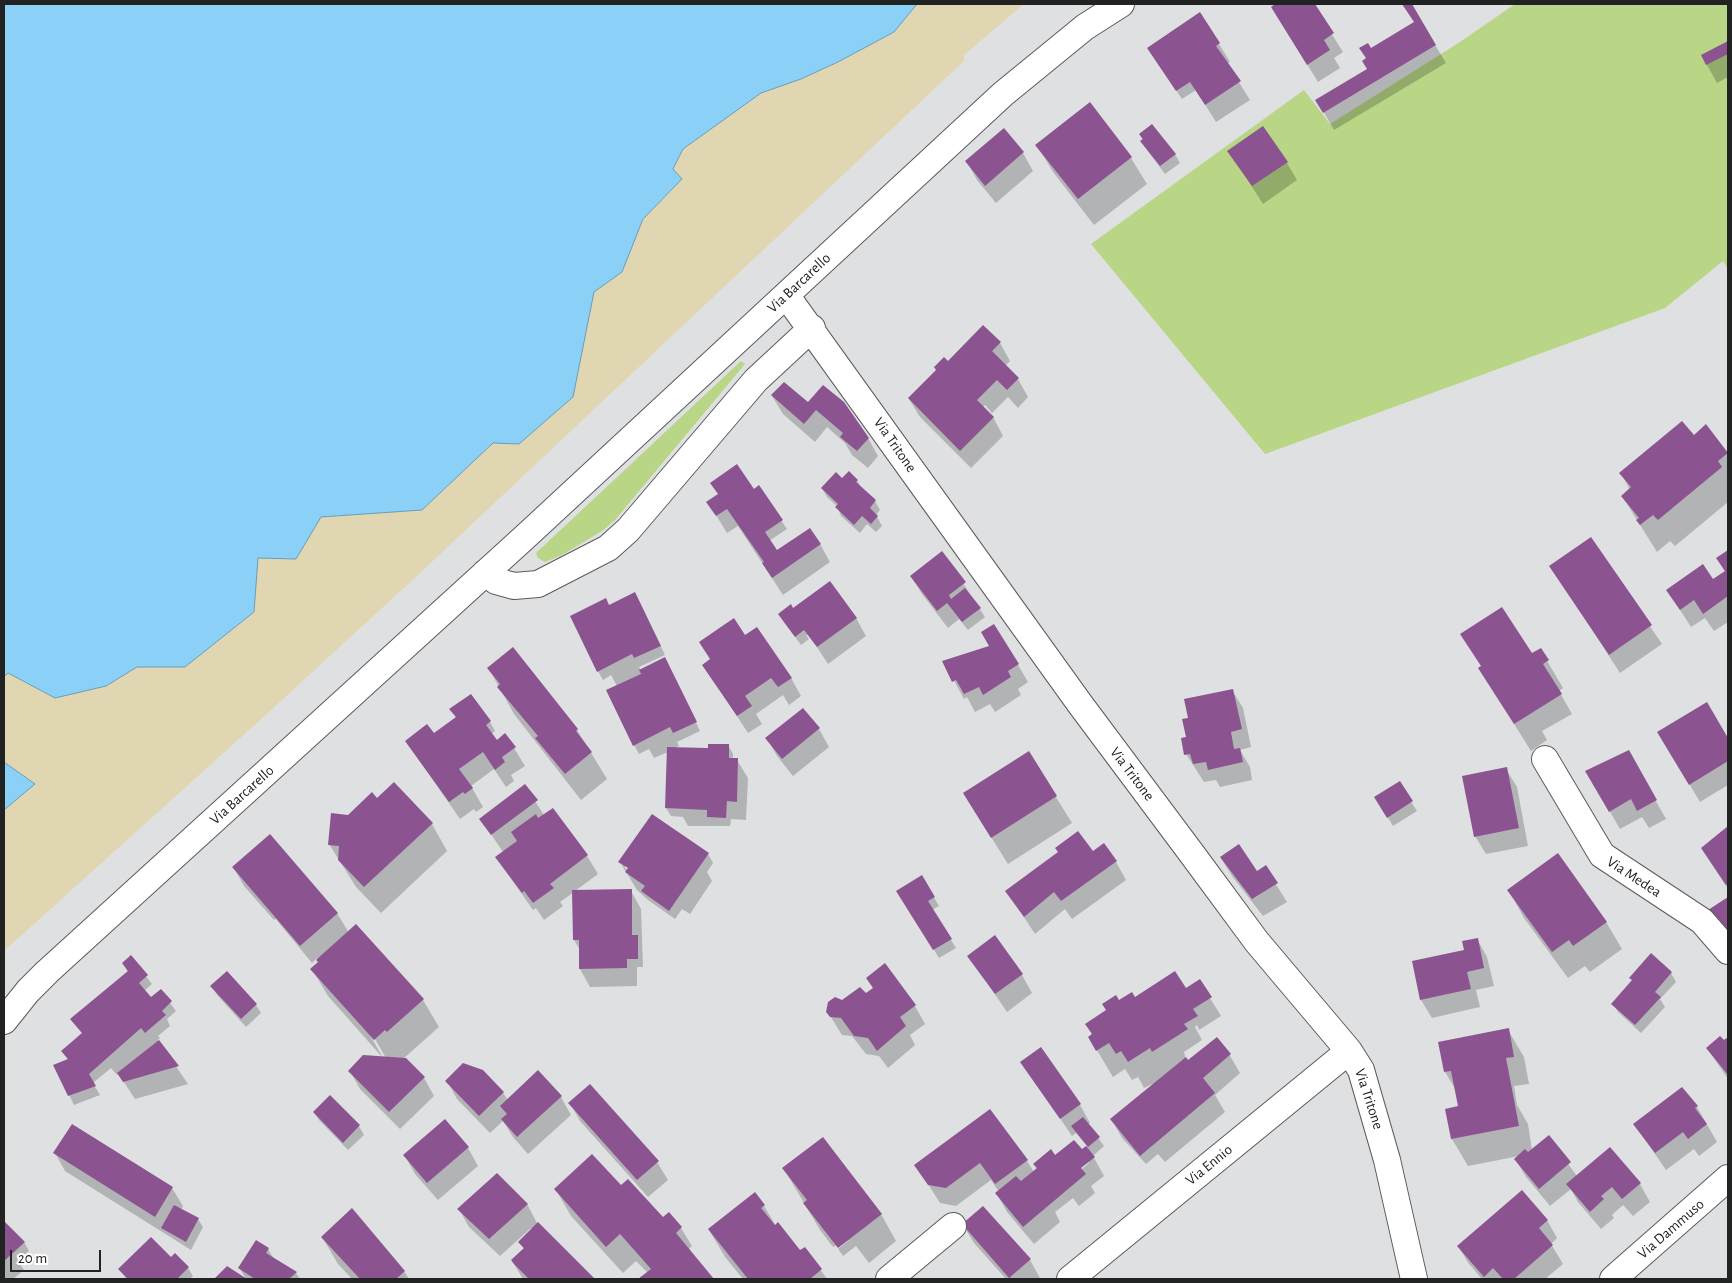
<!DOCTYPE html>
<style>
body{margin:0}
#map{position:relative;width:1732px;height:1283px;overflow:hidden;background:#dfe0e2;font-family:"Alegreya Sans",sans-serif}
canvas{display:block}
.frame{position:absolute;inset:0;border:5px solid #212222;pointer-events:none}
.scale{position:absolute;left:10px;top:1250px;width:91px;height:22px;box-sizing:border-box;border:2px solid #212222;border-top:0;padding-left:6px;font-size:15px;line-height:18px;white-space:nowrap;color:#212222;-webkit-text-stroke:4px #fff;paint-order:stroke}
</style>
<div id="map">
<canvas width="1732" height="1283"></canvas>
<div class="frame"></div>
<div class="scale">20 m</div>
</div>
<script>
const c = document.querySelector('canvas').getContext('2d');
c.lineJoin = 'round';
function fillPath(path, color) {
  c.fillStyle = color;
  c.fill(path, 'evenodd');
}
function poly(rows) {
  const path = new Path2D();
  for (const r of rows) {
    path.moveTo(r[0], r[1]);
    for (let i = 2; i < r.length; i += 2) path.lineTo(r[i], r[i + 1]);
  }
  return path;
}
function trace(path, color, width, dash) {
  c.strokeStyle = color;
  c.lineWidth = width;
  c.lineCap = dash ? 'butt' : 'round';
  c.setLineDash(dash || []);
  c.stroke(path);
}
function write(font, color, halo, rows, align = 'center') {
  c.font = font + ' "Alegreya Sans",sans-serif';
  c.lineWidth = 5;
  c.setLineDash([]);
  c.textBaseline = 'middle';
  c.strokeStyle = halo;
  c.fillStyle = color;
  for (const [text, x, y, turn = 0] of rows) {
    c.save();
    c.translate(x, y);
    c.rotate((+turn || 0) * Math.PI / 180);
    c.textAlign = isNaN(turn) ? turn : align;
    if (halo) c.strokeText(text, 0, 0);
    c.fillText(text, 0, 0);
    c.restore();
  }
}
fillPath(poly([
 [1515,4,1728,4,1728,269,1723,261,1665,308,1265,454,1091,244,1304,90,1330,124,1460,42],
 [741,361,745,364,615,520,602,531,562,555,545,562,538,558,536,553]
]), '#b8d685');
fillPath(poly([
 [917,4,1024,4,964,55,964,61,418,575,258,722,4,951,4,810,35,784,4,762,4,677,8,673,55,698,106,686,137,667,185,667,254,612,258,558,296,559,321,517,422,510,493,443,519,444,573,397,594,292,622,272,643,219,682,179,673,169,683,149,761,93,801,79,838,62,894,32]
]), '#e0d7b2');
const water = poly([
 [4,4,917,4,894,32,838,62,801,79,761,93,683,149,673,169,682,179,643,219,622,272,594,292,573,397,519,444,493,443,422,510,321,517,296,559,258,558,254,612,185,667,137,667,106,686,55,698,8,673,4,677,4,4],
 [4,762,35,784,4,810,4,762]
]);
fillPath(water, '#8bd0f6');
trace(water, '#6b9cb6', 1);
fillPath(poly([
 [1277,4,1291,4,1293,7,1297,4,1313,4,1343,52,1334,58,1340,68,1318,82,1272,7],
 [1404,4,1410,4,1446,63,1334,130,1317,100,1368,69,1370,49,1415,23],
 [1200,14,1219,44,1230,62,1227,63,1250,100,1216,122,1196,90,1182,99,1148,48],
 [1728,42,1728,77,1717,83,1702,56],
 [1140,135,1175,154,1180,163,1165,174,1147,150],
 [1037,145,1131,158,1147,184,1094,225,1053,172],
 [1229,151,1287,163,1297,180,1263,204],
 [1023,153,1033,171,996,203,977,180,967,162],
 [1000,343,1010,361,1005,366,1018,379,1028,397,1018,408,1008,397,992,413,985,405,983,407,993,417,1003,436,971,468,920,417,909,399,951,366],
 [772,396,808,404,868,438,878,456,868,468,852,455,845,443,827,427,815,442,783,414],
 [1706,426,1728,453,1728,502,1675,546,1670,541,1657,552,1622,496,1630,490,1621,473,1693,437],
 [842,479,857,480,862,489,875,501,880,510,876,515,882,526,876,532,867,524,860,533,841,516,837,506,827,497,822,488],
 [759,487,787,529,769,541,777,552,820,544,830,562,783,595,738,526,727,533,708,502,754,491],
 [1591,539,1662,644,1620,673,1551,566],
 [1728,552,1728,622,1714,631,1705,618,1691,627,1668,591,1713,580,1725,572,1718,559],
 [911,576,963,583,985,617,968,630,959,619,948,628,922,594],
 [635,594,665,655,639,667,641,670,675,678,700,731,677,742,679,746,675,748,709,749,728,745,733,754,733,759,737,760,748,778,746,820,731,819,730,826,688,826,683,817,671,816,666,808,668,752,654,758,649,749,639,754,634,745,617,686,611,675,603,680,598,671,609,606],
 [642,673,644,682,640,674],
 [793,609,856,618,866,636,828,664,809,635,806,635,809,639,801,645,785,623],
 [745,637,791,678,801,696,789,705,783,695,756,714,762,724,748,733,727,701],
 [1540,649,1563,688,1559,691,1572,714,1542,731,1547,740,1531,751,1496,695,1482,667,1532,655],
 [944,662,1018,665,1028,682,1018,689,1021,695,995,712,990,704,975,712,967,697,964,699],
 [489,669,548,694,577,730,607,779,581,800,514,714],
 [1232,690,1243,708,1251,747,1240,750,1250,767,1252,780,1220,787,1216,780,1204,782,1186,754,1190,719],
 [1707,704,1728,741,1728,785,1700,802,1669,750],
 [451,709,490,722,495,731,491,734,496,742,514,748,525,766,511,775,514,781,506,787,494,769,471,786,483,807,476,812,474,809,460,819,406,741,433,735,457,719],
 [803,709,819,729,829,747,793,776,777,756,767,738],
 [1028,752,1072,823,1008,864,964,794],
 [1628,752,1666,819,1649,828,1642,817,1620,829,1587,772],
 [1506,769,1517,787,1528,846,1486,854,1475,836],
 [1399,783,1417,811,1393,826,1381,806],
 [525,786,544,815,552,809,587,856,598,874,575,891,631,891,641,909,643,967,637,967,637,986,590,987,580,969,580,950,574,940,574,892,560,902,563,906,544,920,536,908,533,910,496,857,503,852,481,819],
 [377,800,432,824,447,851,381,913,356,887,329,844,348,816],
 [1728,827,1728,889,1702,849,1718,838,1717,835],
 [1093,853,1116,862,1126,880,1072,919,1065,909,1035,934,1007,891],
 [708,854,713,863,707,872,712,881,690,914,682,909,675,919,648,900,637,890,620,862],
 [625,865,633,871,632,873,625,868],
 [1558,855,1606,922,1622,949,1590,972,1585,966,1568,978,1524,918,1509,891],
 [1221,858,1257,872,1265,867,1287,902,1263,916,1232,876],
 [234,868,337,913,349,933,356,926,423,1000,439,1027,404,1058,424,1078,434,1096,400,1129,360,1089,350,1071,383,1058,328,996,312,969,319,963,317,958,312,963,279,923,276,919,274,920,244,886],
 [372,1034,386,1058,383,1058,370,1035],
 [921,876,939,906,932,910,956,948,939,958,903,900],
 [1477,939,1487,957,1494,986,1476,990,1480,1007,1432,1018,1421,1000,1413,962,1465,951],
 [1652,955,1671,973,1676,982,1660,999,1665,1007,1641,1033,1618,1012,1613,1004,1633,982,1631,978],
 [969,956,1022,975,1032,993,1007,1012],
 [131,957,152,984,144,991,156,1004,161,991,176,1011,167,1019,170,1026,158,1036,160,1038,158,1040,188,1084,135,1099,118,1073,117,1075,111,1068,93,1083,100,1095,74,1105,55,1066,68,1060,63,1051,83,1035,72,1019,128,972,123,964],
 [1199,980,1221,1016,1199,1030,1197,1025,1195,1027,1202,1040,1184,1052,1186,1060,1188,1062,1229,1054,1240,1073,1215,1095,1225,1112,1165,1162,1158,1154,1146,1164,1122,1138,1112,1120,1157,1082,1144,1088,1138,1077,1132,1080,1125,1069,1113,1077,1089,1037,1118,1002,1185,990],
 [212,986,256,1005,261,1013,246,1027,217,995],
 [865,995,915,1006,925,1024,910,1035,915,1045,888,1068,879,1056,866,1054,852,1036,842,1035,827,1011,842,1002],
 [1508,1030,1524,1057,1529,1084,1514,1086,1517,1105,1528,1124,1532,1150,1548,1137,1577,1176,1640,1184,1650,1202,1633,1216,1623,1205,1612,1215,1614,1218,1601,1229,1578,1202,1571,1189,1550,1206,1526,1177,1515,1159,1519,1156,1468,1166,1452,1139,1459,1107,1456,1090,1445,1072],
 [1728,1038,1728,1079,1707,1048],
 [1022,1062,1080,1105,1090,1123,1088,1124,1104,1146,1093,1156,1104,1176,1091,1186,1095,1193,1079,1206,1073,1198,1055,1212,1060,1222,1034,1244,1007,1212,997,1194,999,1192,991,1180,956,1206,940,1203,916,1165,1027,1161,1034,1172,1037,1170,1034,1164,1055,1157,1082,1151,1087,1146,1076,1133,1072,1136],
 [1089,1160,1089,1163,1077,1173,1075,1171],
 [538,1072,561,1097,571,1115,528,1154,513,1137,503,1121,490,1133,457,1099,447,1081,503,1093,508,1100],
 [1682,1089,1697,1107,1717,1142,1699,1156,1694,1149,1666,1170,1635,1125],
 [330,1097,359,1126,364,1135,348,1150,319,1120,314,1112],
 [570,1103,657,1162,668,1180,648,1197,580,1121],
 [72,1126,172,1188,183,1206,181,1210,198,1219,203,1227,191,1250,65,1171,55,1153],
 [468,1148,478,1166,438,1200,415,1174,405,1156],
 [784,1169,881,1214,896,1241,869,1263,856,1246,843,1256,838,1249,849,1240,848,1239,833,1247,820,1230],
 [511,1187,527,1204,537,1223,593,1279,523,1279,512,1261,524,1249,519,1242,532,1230,531,1228,500,1256,469,1227,459,1209],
 [621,1187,661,1218,668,1214,681,1228,692,1246,688,1250,712,1279,640,1279,648,1273,636,1261,623,1273,571,1216,556,1190],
 [764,1206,776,1226,800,1252,805,1248,827,1279,743,1279,725,1257,709,1230],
 [1547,1220,1557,1238,1551,1244,1563,1264,1545,1279,1482,1279,1469,1264,1458,1246],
 [4,1223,24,1242,29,1251,18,1261,24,1270,13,1279,4,1279],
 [963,1225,1030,1260,1040,1278,1006,1279,974,1243],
 [322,1237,404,1271,409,1279,352,1279,338,1264],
 [268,1249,274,1259,296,1273,300,1279,246,1279,240,1269],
 [171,1259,188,1268,193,1276,190,1279,126,1279,120,1269]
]), '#0003');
fillPath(poly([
 [1275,4,1315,4,1334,33,1324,40,1330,50,1307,65,1271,7],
 [1402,4,1412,4,1436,45,1323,113,1315,100,1367,69,1362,61,1366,58,1359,48,1368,43,1371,48,1414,22],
 [1200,12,1220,43,1216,46,1241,81,1205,105,1190,82,1176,91,1147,48],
 [1728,41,1728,54,1706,65,1701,55],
 [1090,102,1132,157,1078,199,1035,145],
 [1152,124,1176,154,1160,166,1140,141,1143,139,1139,134],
 [1263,126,1288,162,1252,186,1227,151],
 [1004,128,1024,152,985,186,965,161],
 [983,325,1001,342,992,351,1019,378,1007,390,997,380,977,400,994,417,960,451,908,398,936,370,934,367,944,357,948,361],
 [784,382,808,402,823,385,844,402,869,438,857,451,840,437,843,433,816,410,804,424,771,395],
 [1682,421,1694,435,1706,424,1728,453,1718,461,1722,467,1658,520,1653,515,1640,525,1636,520,1639,518,1621,496,1631,487,1619,473],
 [737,464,754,489,759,485,783,520,765,532,777,550,810,528,821,544,772,578,762,563,764,562,727,509,716,516,706,502,718,494,710,483],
 [849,471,858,480,856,482,876,500,870,508,878,516,871,524,862,516,854,525,835,507,838,504,821,488,836,472,842,478],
 [1591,537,1652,625,1609,655,1549,566],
 [1728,550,1728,596,1703,614,1694,600,1680,610,1666,590,1703,564,1713,579,1725,571,1716,558],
 [942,551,966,582,949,595,951,599,965,588,981,608,962,622,947,603,937,611,910,576],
 [830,581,857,618,817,647,804,630,795,637,778,614,791,604,793,608],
 [635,592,661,646,634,658,632,654,597,672,570,616,606,598,609,605],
 [1502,607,1532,653,1541,648,1549,660,1543,664,1562,694,1514,724,1478,668,1481,666,1460,634],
 [734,618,745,635,757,627,792,678,778,687,771,678,745,696,752,706,737,716,702,665,710,659,699,642],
 [994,624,1019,664,1008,671,1011,677,983,695,979,687,964,694,956,680,952,682,942,661,989,646,981,632],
 [513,647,578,729,576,731,592,752,565,774,535,738,538,736,497,687,500,684,487,668],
 [665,657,697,722,673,733,670,727,633,746,606,690,641,674,639,670],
 [1233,689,1242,729,1231,732,1234,749,1240,748,1243,762,1208,770,1206,762,1193,764,1190,754,1184,755,1181,738,1186,737,1182,719,1188,718,1184,699],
 [471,694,491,721,486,725,497,740,505,733,516,747,502,757,505,762,495,770,483,752,459,769,473,788,465,794,463,792,449,802,405,741,427,724,434,733,456,717,449,709],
 [1707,702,1728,738,1728,761,1689,785,1657,732],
 [803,708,820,728,782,759,765,738],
 [708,744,729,744,729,758,738,758,737,802,727,801,726,818,707,817,707,810,665,808,667,747,708,748],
 [1629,750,1657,800,1637,811,1631,799,1609,812,1585,771],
 [1029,751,1057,796,991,838,963,793],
 [1507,767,1519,828,1474,837,1462,776],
 [1400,781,1413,801,1387,818,1374,797],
 [394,782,433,823,364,887,338,860,339,846,328,845,331,813,348,815,372,792,377,798],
 [525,784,538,800,491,835,479,819],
 [553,808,588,855,550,884,554,888,533,903,524,891,522,893,495,857,517,841,511,832,536,814,538,818],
 [652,814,709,853,669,911,641,891,645,886,625,872,628,868,618,862],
 [1728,826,1728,884,1726,885,1701,848],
 [1078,831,1093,851,1104,843,1117,861,1061,901,1054,892,1024,917,1005,891,1058,852,1055,848],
 [270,834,338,913,300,946,232,867],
 [1239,844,1257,871,1266,865,1278,883,1252,899,1220,857],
 [1558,853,1607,922,1573,946,1569,940,1552,952,1507,890],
 [922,875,935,897,928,901,952,939,933,950,896,891],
 [632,889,632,935,638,935,638,959,627,959,627,968,579,969,579,940,573,940,572,890],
 [1728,897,1728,934,1705,912],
 [356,924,424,999,387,1032,385,1030,374,1040,310,969,318,962,316,960],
 [995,935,1023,974,995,994,967,956],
 [1478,938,1484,968,1467,972,1471,989,1420,1000,1412,961,1464,950,1462,941],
 [1651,953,1672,972,1655,992,1661,997,1635,1025,1611,1004,1632,980,1629,978],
 [131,955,148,975,139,983,151,997,161,989,172,1001,162,1011,166,1015,145,1033,141,1028,89,1074,96,1086,68,1096,53,1065,68,1059,61,1051,82,1033,70,1019,128,971,122,963],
 [885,963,916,1005,900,1017,906,1026,877,1051,868,1038,854,1036,841,1018,830,1017,826,1012,828,1002,835,997,842,1000,860,987,866,993,873,988,866,978],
 [227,971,257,1004,241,1019,210,986],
 [1175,971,1186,988,1200,979,1212,997,1193,1009,1198,1016,1184,1024,1188,1029,1152,1052,1150,1048,1128,1062,1121,1051,1116,1054,1109,1043,1096,1051,1088,1037,1092,1034,1085,1024,1106,1010,1102,1004,1116,995,1119,1000,1132,992,1135,997],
 [1509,1028,1514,1057,1506,1058,1519,1126,1451,1139,1445,1109,1458,1106,1451,1071,1444,1072,1438,1042],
 [1720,1036,1724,1040,1728,1037,1728,1075,1706,1048],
 [1217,1037,1231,1054,1203,1078,1215,1093,1140,1156,1110,1119,1186,1057,1188,1060],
 [159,1040,179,1066,123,1082,117,1073],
 [1041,1047,1081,1104,1060,1119,1020,1062],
 [363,1055,406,1058,425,1077,389,1112,348,1071],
 [463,1063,483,1070,504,1092,479,1116,445,1081],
 [538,1070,562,1096,517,1137,501,1119,507,1114,500,1106],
 [590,1084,659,1161,637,1180,568,1103],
 [1682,1087,1698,1106,1695,1108,1707,1124,1688,1139,1683,1132,1655,1153,1633,1124],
 [330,1095,360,1125,343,1143,313,1112],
 [990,1109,1028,1160,995,1184,980,1163,946,1188,928,1185,914,1165],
 [1083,1117,1100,1137,1088,1147,1071,1126],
 [445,1119,469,1147,427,1183,403,1155],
 [72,1124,173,1187,155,1217,53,1153],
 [1549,1135,1571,1162,1539,1189,1514,1159,1525,1149,1528,1152],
 [823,1137,882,1214,838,1248,803,1203,807,1200,782,1168],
 [1074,1140,1082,1149,1086,1146,1095,1157,1081,1168,1086,1174,1023,1227,995,1193,1016,1176,1021,1181,1037,1168,1033,1164,1051,1149,1055,1155],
 [1610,1147,1641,1183,1622,1199,1612,1187,1601,1196,1604,1199,1590,1212,1566,1184],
 [592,1154,621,1185,628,1179,663,1217,669,1212,682,1227,676,1233,714,1279,638,1279,651,1269,620,1234,606,1247,554,1189],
 [497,1173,528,1204,489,1239,457,1209],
 [1522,1190,1548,1220,1539,1228,1553,1245,1514,1279,1503,1279,1493,1268,1484,1277,1457,1246],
 [755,1192,765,1205,761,1208,775,1225,778,1222,800,1250,805,1247,822,1269,810,1279,748,1279,708,1229],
 [174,1205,199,1218,186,1242,161,1228],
 [983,1206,1031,1259,1009,1278,962,1224],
 [352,1208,405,1271,396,1279,360,1279,321,1237],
 [4,1221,25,1242,4,1261],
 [538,1222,595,1279,529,1279,514,1264,511,1260,524,1248,518,1242],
 [151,1237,171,1257,175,1253,189,1267,177,1279,128,1279,118,1269],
 [256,1240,269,1248,266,1253,297,1272,289,1279,255,1279,238,1268],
 [227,1266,247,1279,214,1279]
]), '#8b5490');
const minor = poly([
 [786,295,1080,704,1192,854,1257,942,1349,1051,1361,1070,1387,1160,1414,1279],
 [485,573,496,581,514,586,538,584,608,548,628,530,756,380,812,328],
 [1545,759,1602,855,1702,921,1728,951],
 [4,1021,28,991,47,972,526,536,1003,94,1085,27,1121,4],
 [889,1279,953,1226],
 [1070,1279,1349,1051],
 [1613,1279,1728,1178]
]);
trace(minor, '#5b5b5d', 28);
trace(minor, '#fff', 26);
write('15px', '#212222', '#fff', [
 ["Via Barcarello",799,283,-43],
 ["Via Tritone",895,445,55],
 ["Via Tritone",1132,774,53],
 ["Via Barcarello",242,795,-42],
 ["Via Medea",1634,877,33],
 ["Via Tritone",1369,1099,72],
 ["Via Ennio",1209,1165,-39],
 ["Via Dammuso",1671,1229,-41]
]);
</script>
